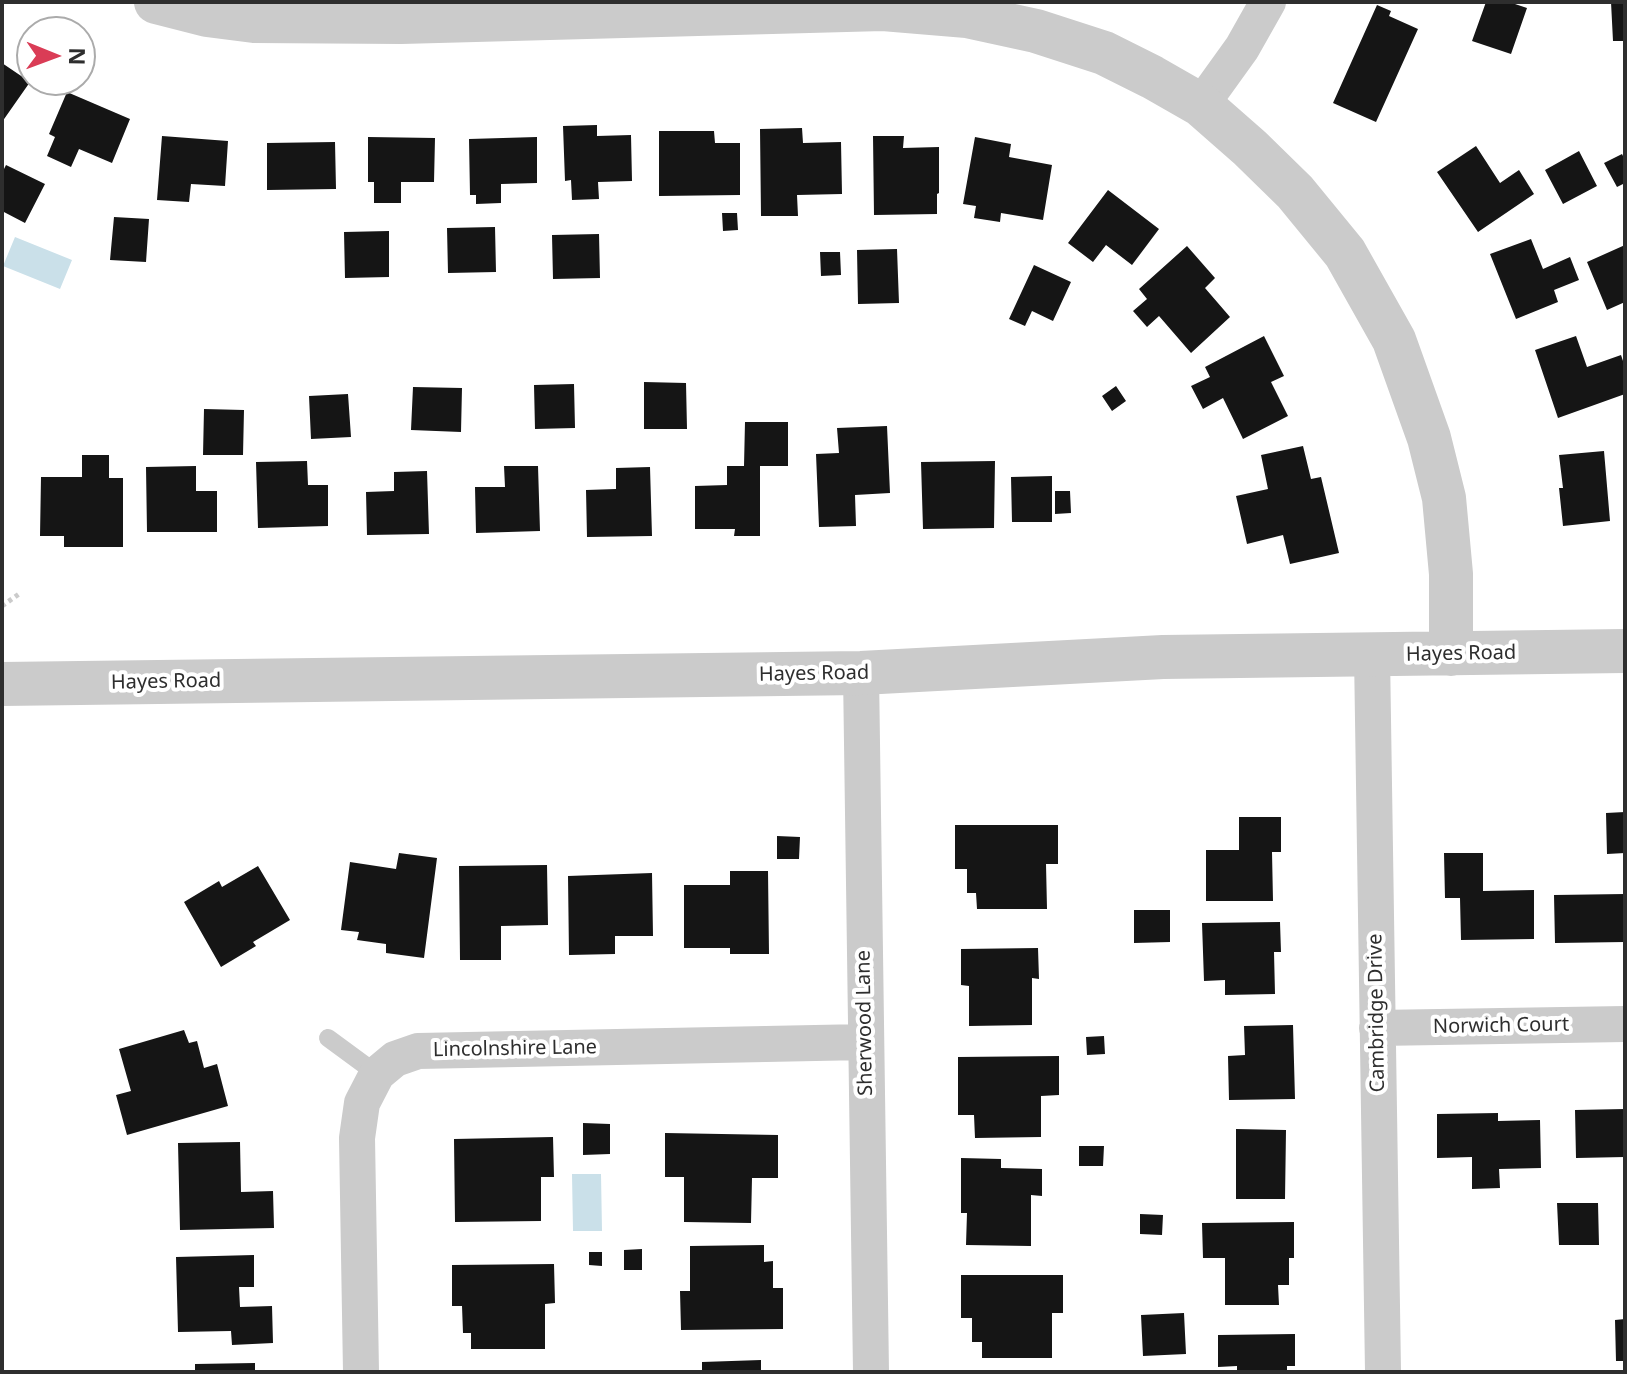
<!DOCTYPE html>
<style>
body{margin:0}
#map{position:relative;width:1627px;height:1374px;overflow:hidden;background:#fff;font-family:"Noto Sans",sans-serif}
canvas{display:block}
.frame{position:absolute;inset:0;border:4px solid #2e2e2e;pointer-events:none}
.north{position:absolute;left:16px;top:16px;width:80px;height:80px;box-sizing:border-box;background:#fff;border:2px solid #ababab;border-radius:50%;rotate:91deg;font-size:22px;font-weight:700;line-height:32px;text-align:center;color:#2e2e2e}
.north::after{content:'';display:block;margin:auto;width:28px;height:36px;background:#da3c56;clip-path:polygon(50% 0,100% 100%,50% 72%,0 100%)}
</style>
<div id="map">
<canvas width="1627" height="1374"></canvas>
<div class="frame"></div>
<div class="north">N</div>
</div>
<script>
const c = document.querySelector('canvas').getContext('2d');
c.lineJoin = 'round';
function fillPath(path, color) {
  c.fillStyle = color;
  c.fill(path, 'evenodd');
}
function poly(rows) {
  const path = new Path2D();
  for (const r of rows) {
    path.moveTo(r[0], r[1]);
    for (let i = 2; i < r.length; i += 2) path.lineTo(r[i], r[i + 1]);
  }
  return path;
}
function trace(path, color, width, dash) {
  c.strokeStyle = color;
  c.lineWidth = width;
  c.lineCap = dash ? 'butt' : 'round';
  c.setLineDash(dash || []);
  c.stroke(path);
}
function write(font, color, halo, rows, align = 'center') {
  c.font = font + ' "Noto Sans",sans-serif';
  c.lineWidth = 8;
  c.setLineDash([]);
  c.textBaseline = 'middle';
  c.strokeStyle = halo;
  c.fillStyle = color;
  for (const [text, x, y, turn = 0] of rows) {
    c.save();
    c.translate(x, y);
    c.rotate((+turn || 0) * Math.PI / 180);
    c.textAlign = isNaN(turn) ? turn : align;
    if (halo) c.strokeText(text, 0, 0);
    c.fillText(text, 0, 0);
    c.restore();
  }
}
fillPath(poly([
 [15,237,72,260,60,289,3,266],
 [572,1174,601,1174,602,1231,573,1231]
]), '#cae0e9');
fillPath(poly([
 [1486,2,1509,2,1527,8,1511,54,1472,41],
 [1611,2,1625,2,1625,41,1613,41],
 [1377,5,1391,11,1389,16,1418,29,1376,122,1333,103],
 [2,63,30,82,2,122],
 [67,92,130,119,112,163,79,149,71,167,47,156,55,137,49,134],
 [597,125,597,136,631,135,632,181,598,182,599,199,572,200,571,180,565,181,563,126],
 [802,128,803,143,841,142,842,194,797,195,798,216,761,216,760,129],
 [659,131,714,131,715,143,740,143,740,195,659,196],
 [162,136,228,141,225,186,191,184,189,202,157,200],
 [873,136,904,136,903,148,939,147,939,193,937,194,937,214,874,215],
 [368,137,435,138,434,182,401,182,401,203,374,203,374,182,368,182],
 [537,137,537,183,501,184,501,203,476,204,476,195,470,195,469,139],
 [975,137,1011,144,1009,157,1052,165,1043,220,1001,213,1000,222,974,218,976,206,963,204],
 [335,142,336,189,267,190,267,143],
 [1476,146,1500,183,1519,170,1534,194,1478,232,1437,172],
 [1579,151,1597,186,1563,204,1545,170],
 [1622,154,1625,160,1625,183,1617,187,1604,163],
 [6,165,45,184,25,223,2,211,2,173],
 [1108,190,1159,229,1132,265,1106,245,1093,262,1068,243],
 [722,213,737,213,738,230,723,231],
 [114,217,149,219,146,262,110,260],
 [495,227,496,272,448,273,447,228],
 [389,231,389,277,345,278,344,232],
 [599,234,600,278,553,279,552,235],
 [1531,239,1543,269,1570,257,1579,280,1554,290,1558,302,1516,319,1490,254],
 [1625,245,1625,302,1607,310,1587,262],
 [1187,246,1215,278,1205,288,1230,317,1191,353,1159,316,1147,327,1133,311,1147,299,1139,289],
 [897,249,899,303,858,304,857,250],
 [820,252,840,252,841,275,821,276],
 [1034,265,1071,282,1053,321,1032,311,1025,326,1009,319],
 [1264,336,1284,376,1271,382,1288,416,1243,439,1223,398,1203,409,1191,386,1210,377,1205,367],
 [1576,336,1587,367,1621,355,1625,367,1625,394,1558,418,1535,350],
 [644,382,686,383,687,429,644,429],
 [574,384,575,428,535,429,534,385],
 [1116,386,1126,401,1112,411,1102,396],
 [413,387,462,388,461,432,411,430],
 [348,394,351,437,311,439,309,396],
 [204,409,244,410,243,455,203,455],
 [745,422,788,422,788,466,760,466,760,536,734,536,735,529,695,529,695,486,727,485,727,466,744,466],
 [887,426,890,493,855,495,856,526,819,527,816,454,839,453,837,428],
 [1303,446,1311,479,1321,477,1339,553,1290,564,1283,535,1247,544,1236,496,1268,489,1261,455],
 [1604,451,1610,521,1563,526,1559,488,1563,488,1559,455],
 [82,455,109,455,109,478,123,478,123,547,64,547,64,536,40,536,41,477,82,477],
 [307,461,308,485,328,485,328,526,258,528,256,462],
 [995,461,994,528,923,529,921,462],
 [196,466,196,491,217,491,217,532,147,532,146,467],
 [504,466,538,466,540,531,476,533,475,487,505,487],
 [650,467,652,536,587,537,586,490,616,489,616,468],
 [427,471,429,534,367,535,366,492,394,491,394,472],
 [1052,476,1052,522,1012,522,1011,477],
 [1055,491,1070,491,1071,513,1055,514],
 [1625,812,1625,853,1607,854,1606,813],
 [1239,817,1281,817,1281,852,1272,852,1273,901,1206,901,1206,850,1239,850],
 [955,825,1058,825,1058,864,1046,864,1047,909,977,909,976,893,967,893,967,869,955,869],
 [777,836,800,837,799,859,777,859],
 [399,853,437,858,424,958,386,953,386,944,357,940,359,932,341,930,350,862,396,869],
 [1444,853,1483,853,1483,891,1534,890,1534,939,1461,940,1460,898,1445,898],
 [547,865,548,925,501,926,501,960,460,960,459,866],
 [258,866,290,920,253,942,256,946,221,967,184,902,219,881,222,887],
 [730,871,768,871,769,954,730,954,730,948,684,948,684,885,730,885],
 [652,873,653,936,615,936,615,954,569,955,568,876],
 [1625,894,1625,942,1555,943,1554,895],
 [1134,910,1170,910,1170,942,1134,943],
 [1280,922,1281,952,1274,952,1275,994,1225,995,1225,980,1204,981,1202,923],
 [1038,948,1039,979,1032,978,1032,1025,969,1026,969,986,961,985,961,949],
 [1293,1025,1295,1099,1229,1100,1228,1056,1245,1055,1244,1026],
 [184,1030,189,1043,197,1041,204,1068,217,1064,228,1106,127,1135,116,1095,131,1091,119,1049],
 [1104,1036,1105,1054,1087,1055,1086,1037],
 [1059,1056,1059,1095,1041,1096,1041,1137,975,1138,974,1115,958,1115,958,1057],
 [1625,1109,1625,1157,1576,1158,1575,1110],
 [1498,1113,1498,1121,1540,1120,1541,1168,1499,1169,1500,1188,1472,1189,1472,1157,1437,1158,1437,1114],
 [583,1123,610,1124,610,1154,583,1155],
 [1236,1129,1286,1130,1285,1199,1236,1199],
 [665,1133,778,1135,778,1178,752,1178,751,1223,684,1222,684,1177,665,1177],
 [553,1137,554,1177,541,1177,541,1221,455,1222,454,1139],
 [240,1142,241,1192,273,1191,274,1228,180,1230,178,1143],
 [1079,1146,1104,1146,1103,1166,1079,1166],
 [961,1158,1001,1159,1001,1168,1042,1169,1042,1196,1031,1195,1031,1246,966,1245,967,1213,961,1213],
 [1557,1203,1598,1203,1599,1245,1559,1245],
 [1140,1214,1163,1215,1162,1235,1140,1234],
 [1294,1222,1294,1258,1289,1258,1289,1285,1278,1285,1279,1305,1225,1305,1225,1258,1203,1258,1202,1223],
 [764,1245,764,1262,773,1261,773,1288,783,1288,783,1329,681,1330,680,1291,690,1291,690,1246],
 [642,1249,642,1270,624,1270,624,1250],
 [589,1252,602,1252,602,1266,589,1265],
 [254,1255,254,1287,239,1287,240,1307,272,1306,273,1343,232,1345,231,1331,178,1332,176,1257],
 [554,1264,555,1303,545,1304,545,1349,471,1349,471,1333,463,1333,462,1306,452,1306,452,1265],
 [961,1275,1063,1275,1063,1313,1052,1313,1052,1358,982,1358,982,1342,972,1342,972,1318,961,1318],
 [1184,1313,1186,1354,1143,1356,1141,1315],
 [1625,1319,1625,1361,1616,1361,1615,1320],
 [1295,1334,1295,1366,1287,1366,1287,1372,1237,1372,1237,1366,1218,1367,1218,1335],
 [761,1360,761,1372,702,1372,702,1362],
 [255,1363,255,1372,195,1372,195,1364]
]), '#151515');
trace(poly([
 [2,606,19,594]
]), '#cbcbcb', 5, [4, 4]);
trace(poly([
 [328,1038,377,1074]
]), '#cbcbcb', 18);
trace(poly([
 [1201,105,1242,48,1268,2],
 [1372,654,1383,1372],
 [861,673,871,1372],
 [1377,1028,1625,1024],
 [361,1372,357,1138,362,1103,377,1074,395,1059,418,1051,865,1042]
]), '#cbcbcb', 36);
trace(poly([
 [156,2,207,15,254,21,401,22,883,9,967,16,1036,31,1104,53,1152,77,1201,105,1250,148,1295,192,1345,253,1394,340,1429,438,1444,498,1451,574,1451,654],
 [2,684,861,673,1163,657,1625,651]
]), '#cbcbcb', 44);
write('20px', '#2e2e2e', '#fff', [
 ["Hayes Road",1461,654,-1],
 ["Hayes Road",814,674,-1],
 ["Hayes Road",166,682,-1],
 ["Cambridge Drive",1377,1013,-91],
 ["Sherwood Lane",865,1023,-91],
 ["Norwich Court",1501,1026,-1],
 ["Lincolnshire Lane",515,1049,-1]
]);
</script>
